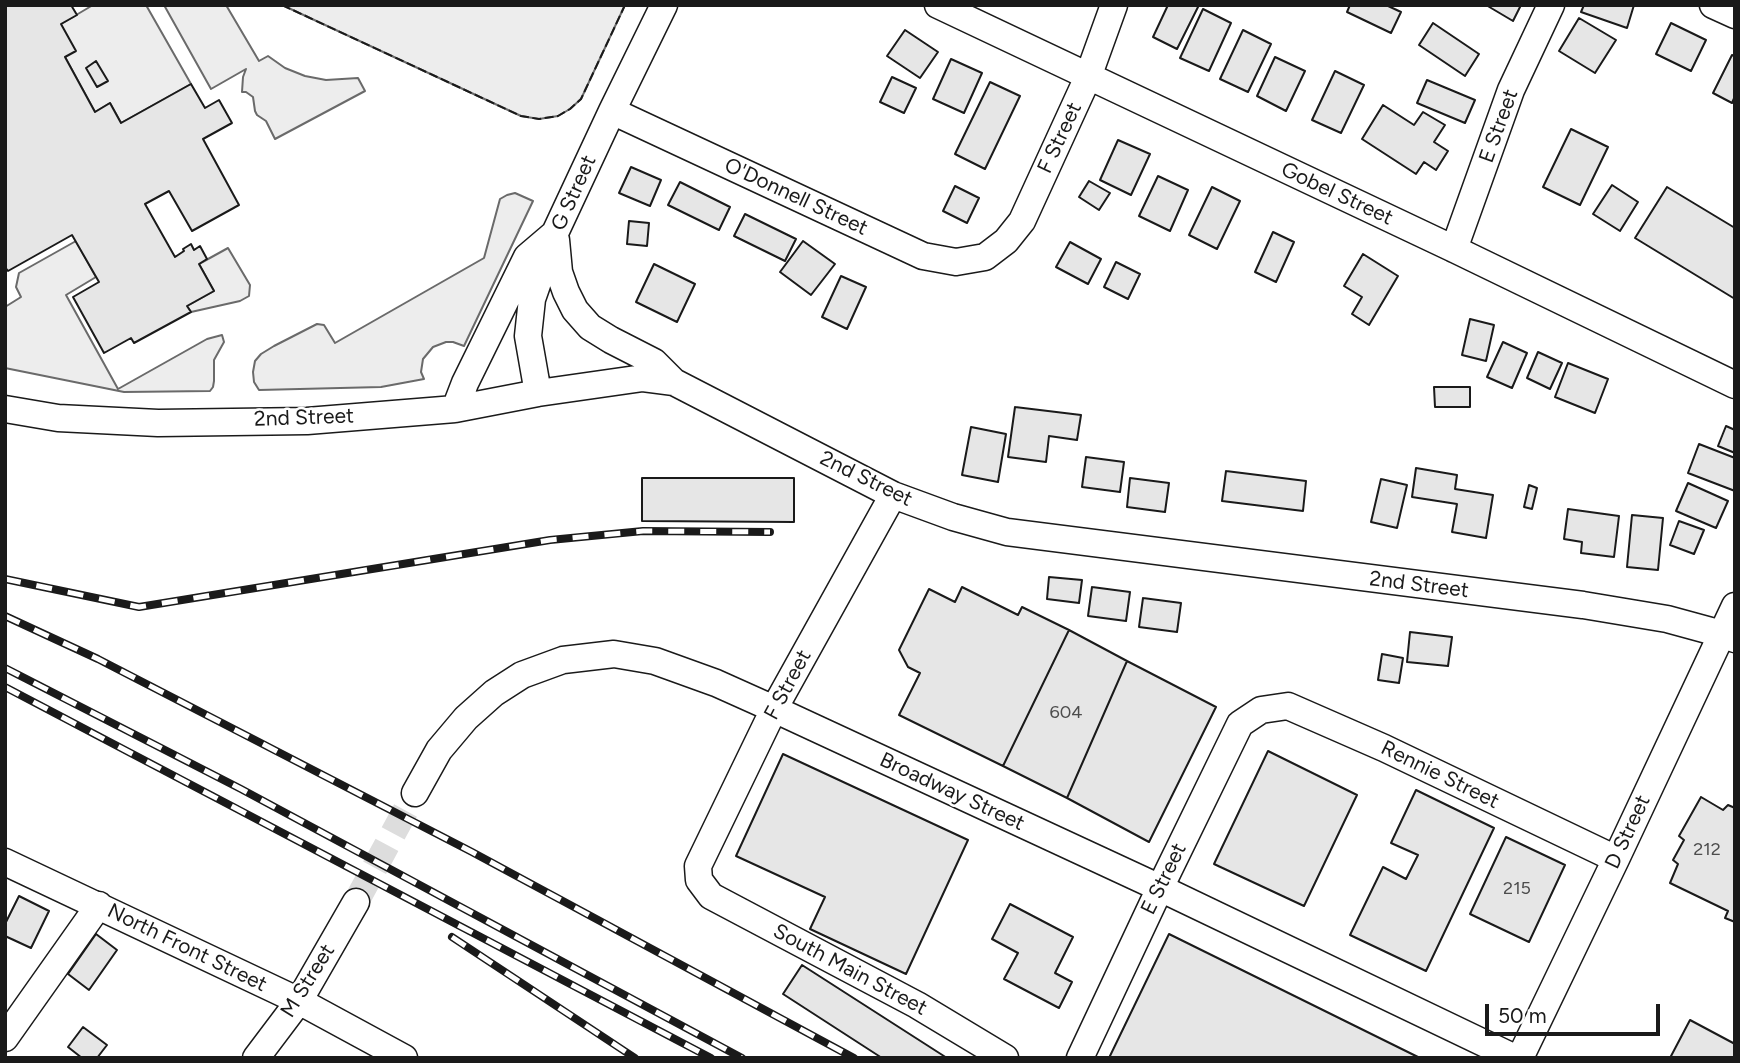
<!DOCTYPE html>
<style>
body{margin:0}
#map{position:relative;width:1740px;height:1063px;overflow:hidden;background:#fff;font-family:Figtree,sans-serif}
canvas{display:block}
.frame{position:absolute;inset:0;border:7px solid #1a1a1a;pointer-events:none}
.scale{position:absolute;left:1485px;top:1004px;width:175px;height:32px;box-sizing:border-box;border:4px solid #1a1a1a;border-top:0;padding-left:9px;font-size:21px;line-height:24px;white-space:nowrap;color:#1a1a1a;-webkit-text-stroke:5px #fff;paint-order:stroke}
</style>
<div id="map">
<canvas width="1740" height="1063"></canvas>
<div class="frame"></div>
<div class="scale">50 m</div>
</div>
<script>
const c = document.querySelector('canvas').getContext('2d');
c.lineJoin = 'round';
function fillPath(path, color) {
  c.fillStyle = color;
  c.fill(path, 'evenodd');
}
function poly(rows) {
  const path = new Path2D();
  for (const r of rows) {
    path.moveTo(r[0], r[1]);
    for (let i = 2; i < r.length; i += 2) path.lineTo(r[i], r[i + 1]);
  }
  return path;
}
function trace(path, color, width, dash) {
  c.strokeStyle = color;
  c.lineWidth = width;
  c.lineCap = dash ? 'butt' : 'round';
  c.setLineDash(dash || []);
  c.stroke(path);
}
function write(font, color, halo, rows, align = 'center') {
  c.font = font + ' Figtree,sans-serif';
  c.lineWidth = 5;
  c.setLineDash([]);
  c.textBaseline = 'middle';
  c.strokeStyle = halo;
  c.fillStyle = color;
  for (const [text, x, y, turn = 0] of rows) {
    c.save();
    c.translate(x, y);
    c.rotate((+turn || 0) * Math.PI / 180);
    c.textAlign = isNaN(turn) ? turn : align;
    if (halo) c.strokeText(text, 0, 0);
    c.fillText(text, 0, 0);
    c.restore();
  }
}
const green = poly([
 [93,5,146,5,191,84,121,123,110,103,95,112,65,57,61,24,93,5],
 [164,5,226,5,259,61,268,56,285,68,305,76,326,80,358,78,365,91,275,139,266,121,257,115,255,111,253,97,246,92,242,92,243,77,246,69,211,89,164,5],
 [282,5,625,5,581,99,570,109,558,116,539,119,521,116,282,5],
 [515,193,533,201,464,346,453,342,446,342,433,347,423,359,421,372,424,379,381,387,259,390,254,382,253,372,255,361,261,354,274,346,317,324,324,325,335,343,484,258,500,199,507,195,515,193],
 [76,241,96,277,66,295,118,389,207,339,222,335,224,342,214,360,214,381,213,387,210,391,124,392,5,368,5,307,21,297,16,287,19,273,76,241],
 [228,248,250,285,249,296,240,301,191,312,187,306,214,291,199,264,228,248]
]);
fillPath(green, '#ededed');
trace(green, '#6a6a6a', 2);
const building = poly([
 [5,5,71,5,77,15,61,24,76,51,65,57,95,112,110,103,121,123,191,84,205,108,219,100,232,123,203,139,239,205,192,231,169,191,145,204,175,257,184,251,183,249,191,244,194,250,200,246,207,259,199,264,214,291,187,306,191,312,134,343,131,338,104,353,73,297,99,282,72,235,8,271,5,267,5,5],
 [1168,5,1199,5,1177,49,1153,37,1168,5],
 [1350,5,1386,5,1401,12,1391,33,1347,12,1350,5],
 [1486,5,1521,5,1513,21,1486,5],
 [1584,5,1634,5,1627,28,1581,12,1584,5],
 [1203,9,1231,23,1209,71,1180,58,1203,9],
 [1579,18,1616,40,1595,73,1559,51,1579,18],
 [1433,23,1479,54,1465,76,1419,45,1433,23],
 [1671,23,1706,40,1691,71,1656,54,1671,23],
 [905,30,938,52,920,78,887,56,905,30],
 [1243,30,1271,44,1248,92,1220,79,1243,30],
 [1732,55,1735,56,1735,96,1732,103,1713,93,1732,55],
 [1275,57,1305,71,1286,111,1257,96,1275,57],
 [951,59,982,73,964,113,933,99,951,59],
 [96,61,108,81,97,87,86,68,96,61],
 [1335,71,1364,85,1341,133,1312,120,1335,71],
 [892,77,916,88,904,113,880,102,892,77],
 [1427,80,1475,100,1465,123,1417,103,1427,80],
 [990,82,1020,96,985,169,955,154,990,82],
 [1383,105,1414,125,1423,112,1445,125,1434,142,1448,151,1436,170,1424,162,1416,174,1362,139,1383,105],
 [1571,129,1608,147,1580,205,1543,187,1571,129],
 [1118,140,1150,154,1131,195,1100,180,1118,140],
 [631,167,661,180,650,206,619,193,631,167],
 [1158,176,1188,190,1170,231,1139,216,1158,176],
 [1089,181,1110,193,1099,210,1079,197,1089,181],
 [680,182,730,207,719,230,668,205,680,182],
 [1612,185,1638,202,1620,231,1593,214,1612,185],
 [955,186,979,198,967,223,943,211,955,186],
 [1212,187,1240,201,1217,249,1189,235,1212,187],
 [1667,187,1735,228,1735,299,1635,238,1667,187],
 [745,214,796,239,785,261,734,236,745,214],
 [629,221,649,223,647,246,627,244,629,221],
 [1273,232,1294,242,1276,282,1255,272,1273,232],
 [803,241,835,264,811,295,780,272,803,241],
 [1070,242,1101,259,1088,284,1056,267,1070,242],
 [1363,254,1398,276,1369,325,1352,314,1362,297,1344,286,1363,254],
 [1116,262,1140,274,1128,299,1104,287,1116,262],
 [654,264,695,284,677,322,636,302,654,264],
 [841,276,866,287,847,329,822,317,841,276],
 [1470,319,1494,325,1486,361,1462,355,1470,319],
 [1503,342,1527,353,1512,388,1487,377,1503,342],
 [1538,352,1562,363,1550,389,1527,378,1538,352],
 [1568,363,1608,379,1595,413,1555,397,1568,363],
 [1434,387,1470,387,1470,407,1435,407,1434,387],
 [1015,407,1081,415,1077,440,1049,436,1046,462,1008,457,1015,407],
 [1726,426,1735,430,1735,453,1718,446,1726,426],
 [971,427,1006,434,998,482,962,475,971,427],
 [1699,444,1735,458,1735,491,1688,473,1699,444],
 [1086,457,1124,462,1120,492,1082,487,1086,457],
 [1416,468,1457,475,1455,489,1493,495,1486,538,1452,532,1457,504,1412,497,1416,468],
 [1226,471,1306,481,1303,511,1222,501,1226,471],
 [642,478,794,478,794,522,642,521,642,478],
 [1130,478,1169,483,1165,512,1127,507,1130,478],
 [1381,479,1407,485,1397,528,1371,522,1381,479],
 [1688,483,1728,501,1716,528,1676,511,1688,483],
 [1529,485,1537,488,1532,509,1524,507,1529,485],
 [1568,509,1619,516,1614,557,1581,553,1582,542,1564,539,1568,509],
 [1632,515,1663,518,1658,570,1627,567,1632,515],
 [1679,521,1704,530,1694,554,1670,545,1679,521],
 [1049,577,1082,580,1079,603,1047,599,1049,577],
 [962,587,1018,615,1022,607,1069,630,1003,766,899,715,920,673,908,667,899,650,929,589,955,602,962,587],
 [1092,587,1130,592,1126,621,1088,616,1092,587],
 [1143,598,1181,603,1177,632,1139,627,1143,598],
 [1069,630,1127,661,1067,798,1003,766,1069,630],
 [1410,632,1452,637,1448,666,1407,662,1410,632],
 [1382,654,1403,658,1399,683,1378,680,1382,654],
 [1127,661,1216,707,1149,842,1067,798,1127,661],
 [1268,751,1357,795,1304,906,1214,864,1268,751],
 [783,754,968,840,906,974,810,929,825,897,736,856,783,754],
 [1416,790,1494,828,1426,971,1350,935,1383,867,1406,879,1418,855,1391,843,1416,790],
 [1701,797,1723,810,1728,805,1735,808,1735,922,1725,918,1728,911,1670,883,1678,864,1673,860,1684,840,1679,836,1701,797],
 [1506,837,1565,865,1529,942,1470,914,1506,837],
 [19,896,49,911,31,948,5,936,5,924,19,896],
 [1010,904,1073,937,1055,973,1072,982,1059,1008,1004,979,1018,953,992,939,1010,904],
 [96,934,117,950,89,990,68,974,96,934],
 [1169,934,1420,1058,1109,1058,1169,934],
 [802,965,947,1058,882,1058,783,994,802,965],
 [1690,1020,1735,1044,1735,1058,1670,1058,1690,1020],
 [83,1027,107,1045,97,1058,82,1058,68,1047,83,1027]
]);
fillPath(building, '#e6e6e6');
trace(building, '#1a1a1a', 2);
trace(poly([
 [356,902,415,793]
]), '#ddd', 26, [26, 13]);
const minor = poly([
 [938,5,1454,249,1735,385],
 [1713,5,1735,15],
 [612,111,923,256,956,262,985,257,1006,241,1022,221,1088,77,1114,5],
 [556,240,559,272,566,292,575,310,590,327,611,340,654,362,674,382],
 [1454,249,1511,90,1551,5],
 [538,393,528,336,532,299,555,233,612,111,664,5],
 [5,409,58,418,158,423,307,421,455,409,538,393,643,378,674,382,893,495,953,517,1007,532,1583,605,1667,619,1722,634,1735,639],
 [455,409,465,383,527,257,554,234],
 [893,495,774,709,698,866,699,880,711,896,917,1005,1005,1058],
 [415,793,439,750,466,718,494,693,522,675,563,660,614,654,655,661,716,683,774,709,1160,888,1515,1058],
 [5,862,299,1001,404,1058],
 [5,1038,99,905],
 [256,1058,299,1001,356,902],
 [1080,1058,1160,888,1240,724,1261,710,1288,706,1384,748,1616,859],
 [1520,1058,1616,859,1735,606]
]);
trace(minor, '#1a1a1a', 29);
trace(minor, '#fff', 26);
const rail = poly([
 [5,579,139,607,550,540,643,531,770,532],
 [5,616,98,659,472,852,854,1058],
 [5,668,241,789,742,1058],
 [5,687,711,1058],
 [452,937,635,1058]
]);
trace(rail, '#1a1a1a', 8);
trace(rail, '#fff', 5, [16]);
trace(poly([
 [282,5,521,116,539,119,558,116,570,109,581,99,625,5]
]), '#1a1a1a', 2, [9, 3.5]);
write('18px', '#4d4d4d', null, [
 ["604",1066,713],
 ["212",1707,850],
 ["215",1517,889]
]);
write('21px', '#1a1a1a', '#fff', [
 ["E Street",1499,126,-70],
 ["F Street",1060,138,-65],
 ["G Street",574,193,-66],
 ["Gobel Street",1337,194,25],
 ["O'Donnell Street",796,197,25],
 ["2nd Street",304,418,-2],
 ["2nd Street",866,479,26],
 ["2nd Street",1419,585,7],
 ["F Street",788,685,-62],
 ["Rennie Street",1440,775,26],
 ["Broadway Street",952,792,25],
 ["D Street",1628,832,-65],
 ["E Street",1164,879,-64],
 ["North Front Street",187,948,26],
 ["South Main Street",850,970,28],
 ["M Street",308,981,-58]
]);
</script>
